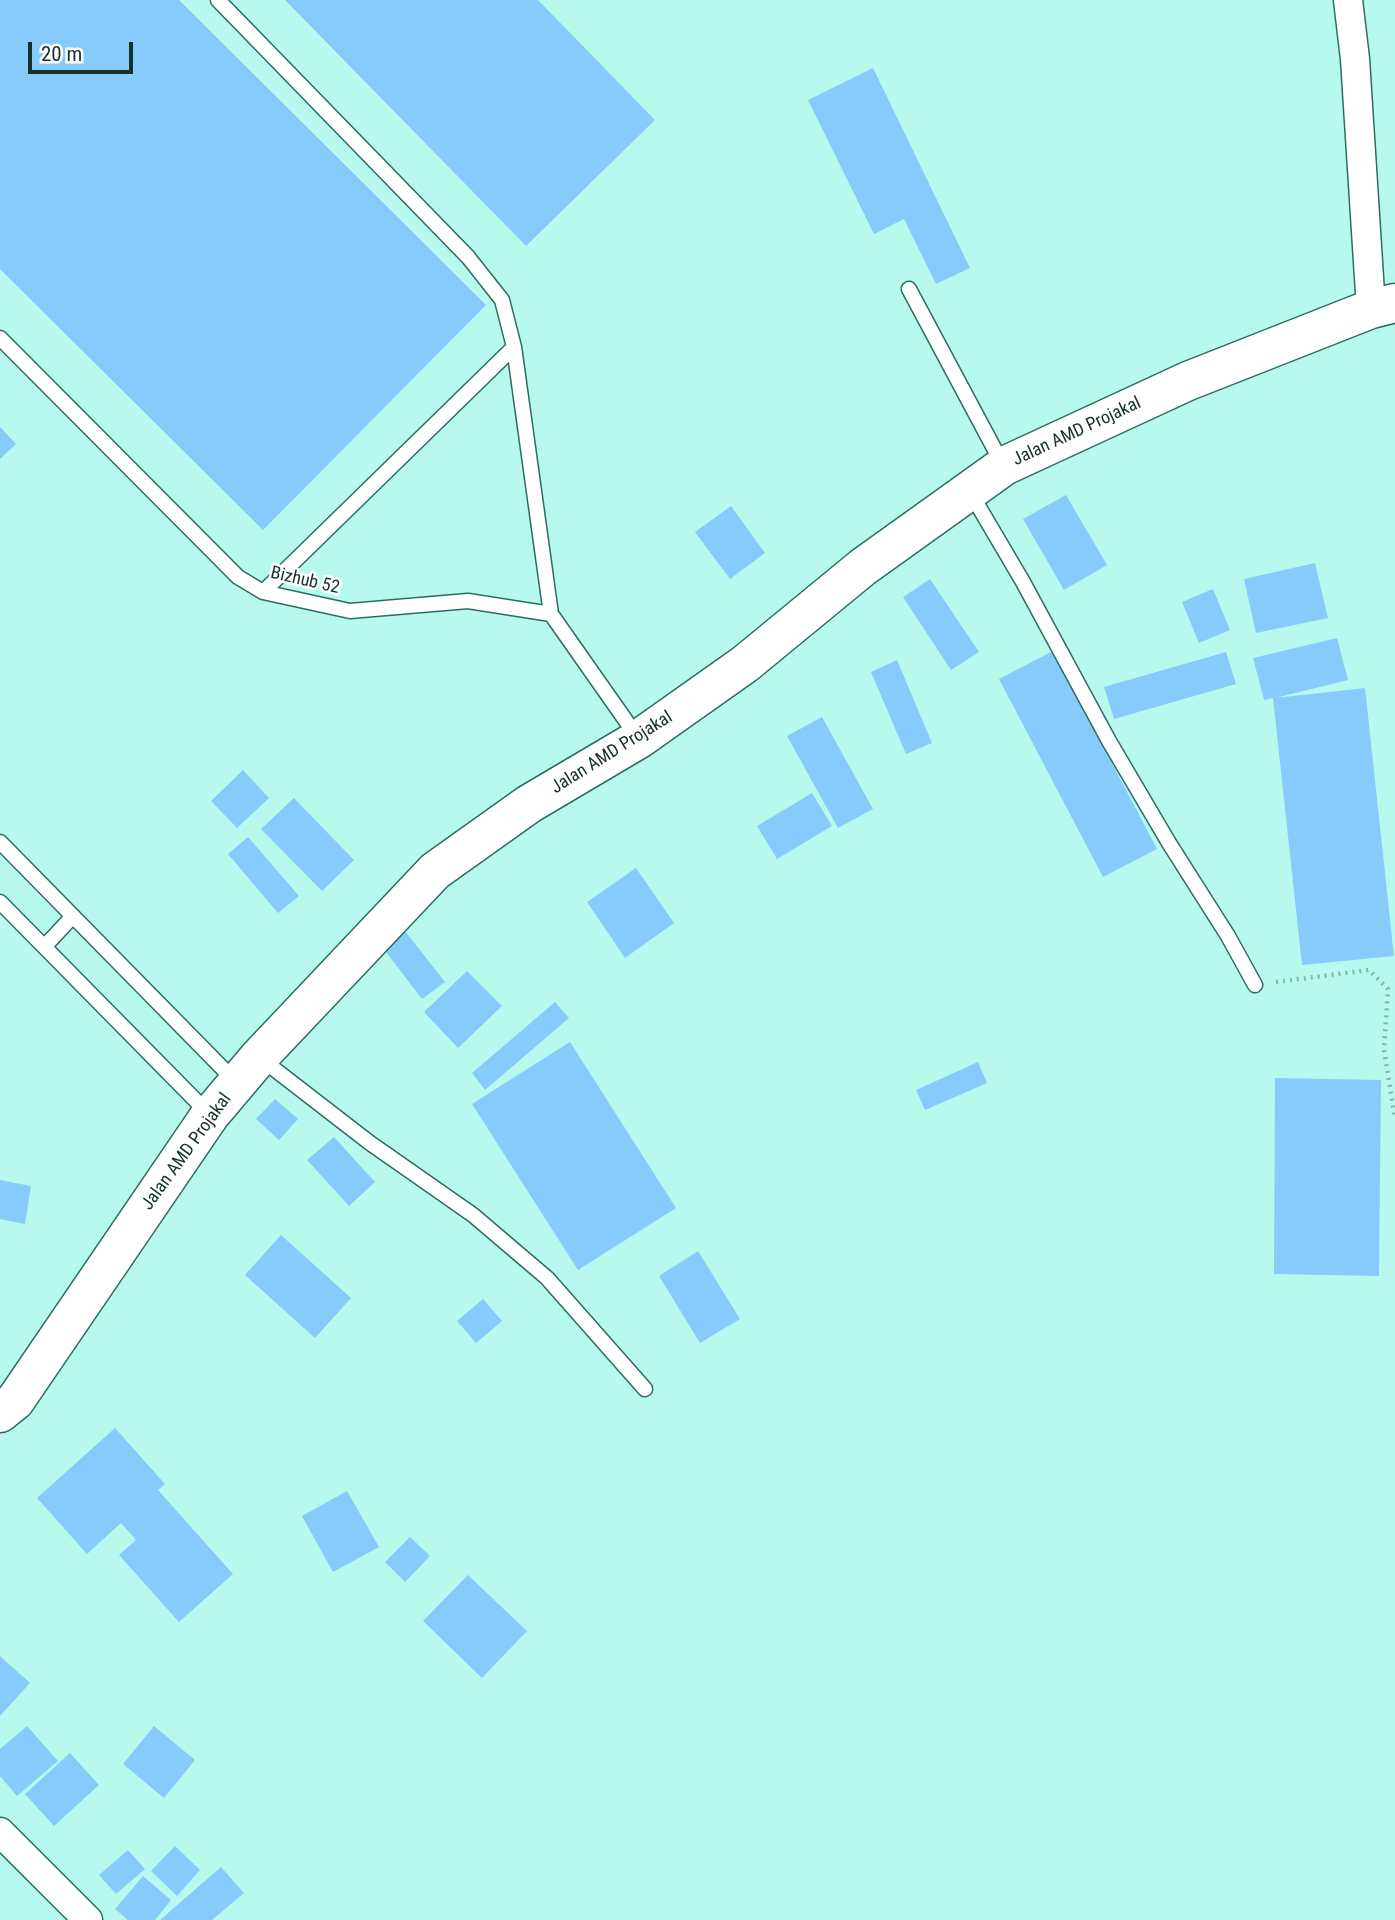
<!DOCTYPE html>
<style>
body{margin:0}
#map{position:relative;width:1395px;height:1920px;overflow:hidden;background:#b7faed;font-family:"Roboto Condensed",sans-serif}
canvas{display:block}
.scale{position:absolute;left:28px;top:42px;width:105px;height:32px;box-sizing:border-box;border:4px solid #15312c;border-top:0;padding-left:9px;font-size:21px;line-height:24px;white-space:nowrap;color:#15312c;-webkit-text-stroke:5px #fff;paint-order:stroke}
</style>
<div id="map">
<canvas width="1395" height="1920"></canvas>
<div class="scale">20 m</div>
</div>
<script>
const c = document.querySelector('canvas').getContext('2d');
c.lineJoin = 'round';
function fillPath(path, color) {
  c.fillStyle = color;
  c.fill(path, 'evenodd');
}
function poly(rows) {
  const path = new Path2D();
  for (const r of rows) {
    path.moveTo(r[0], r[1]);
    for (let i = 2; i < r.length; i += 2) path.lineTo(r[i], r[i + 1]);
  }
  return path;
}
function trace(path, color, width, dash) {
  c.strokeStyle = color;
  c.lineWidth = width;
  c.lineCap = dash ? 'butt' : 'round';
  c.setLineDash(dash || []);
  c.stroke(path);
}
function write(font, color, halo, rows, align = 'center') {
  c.font = font + ' "Roboto Condensed",sans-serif';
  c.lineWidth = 5;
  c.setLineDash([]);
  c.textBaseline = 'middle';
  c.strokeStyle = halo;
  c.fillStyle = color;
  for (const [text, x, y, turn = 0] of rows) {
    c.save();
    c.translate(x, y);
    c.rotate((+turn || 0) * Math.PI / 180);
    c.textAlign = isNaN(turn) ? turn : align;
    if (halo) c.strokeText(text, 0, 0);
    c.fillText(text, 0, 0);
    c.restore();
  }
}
fillPath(poly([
 [0,0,179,0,486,305,263,530,0,269],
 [285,0,538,0,655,120,526,246],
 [873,68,970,268,936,284,904,219,874,234,808,100],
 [0,427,16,444,0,459],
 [1066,495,1107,565,1064,590,1023,519],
 [731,506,765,553,730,579,695,532],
 [1315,563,1328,618,1256,633,1244,579],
 [930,579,979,652,951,670,903,597],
 [1213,589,1230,630,1199,643,1182,602],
 [1337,638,1348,680,1275,698,1365,688,1394,956,1302,965,1273,698,1264,700,1253,658],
 [1053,651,1157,849,1103,877,999,679],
 [1226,652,1236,684,1114,719,1104,687],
 [897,660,932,743,906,754,871,672],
 [822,717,873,809,838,828,787,736],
 [243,770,269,798,237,828,211,801],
 [812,793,832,826,777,859,757,826],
 [294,798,354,860,322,891,261,829],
 [248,837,299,896,278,913,228,854],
 [636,868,674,923,625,958,587,902],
 [405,931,445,982,422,999,383,948],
 [467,971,502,1006,458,1048,424,1012],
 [555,1002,569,1018,485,1090,472,1073],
 [570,1042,676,1208,578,1270,472,1104],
 [978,1062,987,1083,925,1110,916,1090],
 [1275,1078,1381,1080,1379,1276,1274,1274],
 [275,1099,298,1119,279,1140,256,1119],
 [334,1137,375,1182,349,1206,307,1160],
 [0,1180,31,1186,25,1224,0,1219],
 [281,1235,351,1298,315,1338,245,1275],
 [698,1251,740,1319,700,1343,659,1276],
 [483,1299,502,1321,476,1343,457,1321],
 [115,1428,165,1484,158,1490,233,1574,179,1622,119,1555,136,1540,121,1523,87,1554,37,1498],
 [347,1491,379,1547,333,1572,302,1516],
 [410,1537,430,1556,405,1582,385,1562],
 [468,1575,527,1631,482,1678,423,1621],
 [0,1656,30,1683,0,1716],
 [27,1726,58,1761,17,1796,0,1776,0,1749],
 [154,1726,195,1760,164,1798,123,1764],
 [70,1753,99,1785,54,1826,25,1794],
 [175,1846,200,1870,177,1896,151,1871],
 [128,1850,145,1869,116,1894,99,1875],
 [221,1867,244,1893,212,1920,160,1920],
 [143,1876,171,1900,155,1920,128,1920,115,1909]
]), '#87cafc');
const lane = poly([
 [218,0,468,257,502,300,514,347,551,614],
 [909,289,1003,465],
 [0,338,238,577,263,592,350,611,468,601,551,614,638,738],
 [970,492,1023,582,1109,741,1169,843,1228,936,1255,985],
 [263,592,514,347],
 [0,842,237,1083],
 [0,902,209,1114],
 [45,946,73,916],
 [260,1058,370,1143,473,1215,547,1278,645,1389]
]);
const street = poly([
 [1348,0,1355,59,1371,309],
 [0,1832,88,1920]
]);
const primary = poly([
 [0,1413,15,1401,210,1115,259,1057,435,871,529,804,639,739,745,664,863,567,1004,466,1188,381,1371,309,1395,303]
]);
trace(lane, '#2b6d62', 17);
trace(street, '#2b6d62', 31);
trace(primary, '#2b6d62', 41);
trace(poly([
 [1276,982,1369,970,1388,989,1384,1049,1395,1119]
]), '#81b7ad', 4.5, [2, 5]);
trace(lane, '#fff', 14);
trace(street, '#fff', 28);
trace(primary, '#fff', 38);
write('18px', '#15312c', '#fff', [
 ["Jalan AMD Projakal",1077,432,-25],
 ["Bizhub 52",305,581,13],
 ["Jalan AMD Projakal",612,753,-32],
 ["Jalan AMD Projakal",187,1152,-54]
]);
</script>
